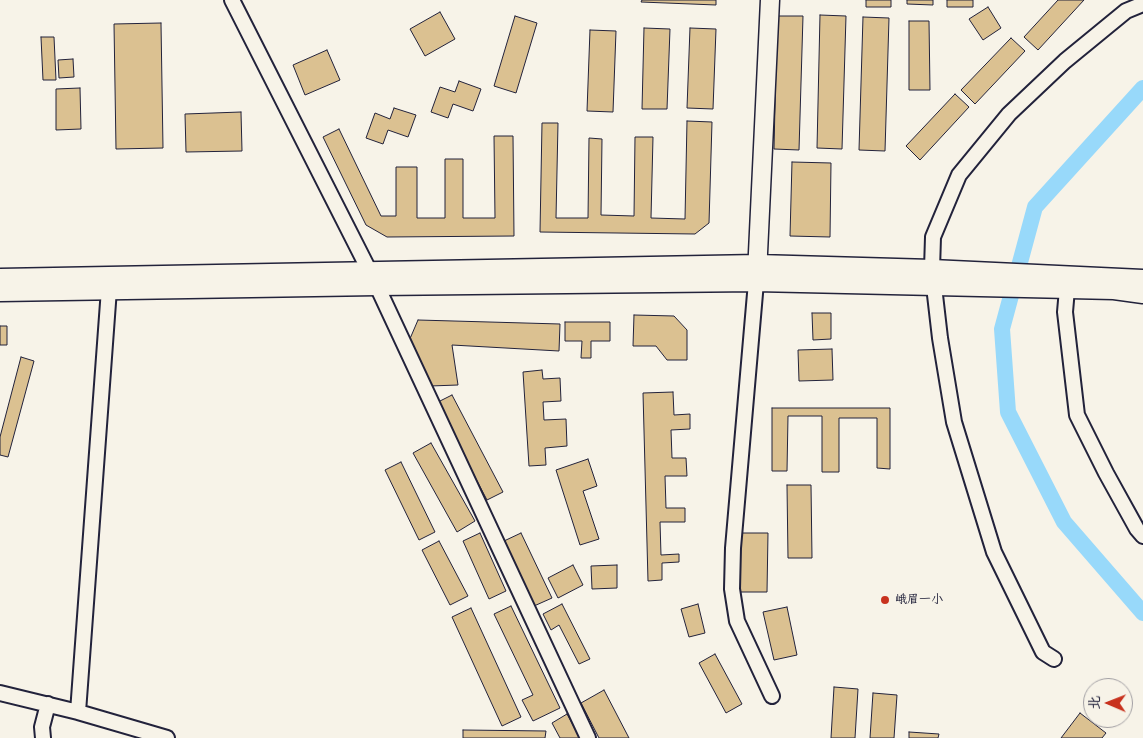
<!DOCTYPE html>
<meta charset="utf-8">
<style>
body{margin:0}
#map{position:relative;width:1143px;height:738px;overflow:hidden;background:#f7f3e8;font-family:"Shantell Sans","LXGW WenKai TC",sans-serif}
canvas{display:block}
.north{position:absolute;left:1083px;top:678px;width:50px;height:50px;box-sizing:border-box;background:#f7f3e8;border:1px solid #a29fa3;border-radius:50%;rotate:271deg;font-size:14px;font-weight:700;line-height:20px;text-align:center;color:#22223b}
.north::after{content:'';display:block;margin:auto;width:18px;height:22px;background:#c8321e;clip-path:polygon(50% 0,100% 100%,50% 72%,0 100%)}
</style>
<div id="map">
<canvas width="1143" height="738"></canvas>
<div class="north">北</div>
</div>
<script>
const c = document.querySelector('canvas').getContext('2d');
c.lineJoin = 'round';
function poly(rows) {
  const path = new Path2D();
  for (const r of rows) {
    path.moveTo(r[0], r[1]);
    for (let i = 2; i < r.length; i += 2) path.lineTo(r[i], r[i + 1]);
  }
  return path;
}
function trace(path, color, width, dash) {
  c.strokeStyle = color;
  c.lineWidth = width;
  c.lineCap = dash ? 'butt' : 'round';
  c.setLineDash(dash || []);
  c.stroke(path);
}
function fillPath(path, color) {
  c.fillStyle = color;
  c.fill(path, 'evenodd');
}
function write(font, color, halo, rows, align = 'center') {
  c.font = font + ' "Shantell Sans","LXGW WenKai TC",sans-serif';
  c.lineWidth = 4;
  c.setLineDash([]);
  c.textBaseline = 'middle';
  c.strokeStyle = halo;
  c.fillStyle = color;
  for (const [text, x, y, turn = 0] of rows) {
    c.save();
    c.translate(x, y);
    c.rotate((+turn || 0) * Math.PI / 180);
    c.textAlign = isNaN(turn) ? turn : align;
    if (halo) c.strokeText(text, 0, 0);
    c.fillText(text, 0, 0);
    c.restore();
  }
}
trace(poly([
 [1143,88,1035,207,1002,329,1008,412,1064,522,1143,613]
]), '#98d9fa', 16);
const building = poly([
 [642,0,716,0,716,5,641,2,642,0],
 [866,0,891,0,891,7,866,7,866,0],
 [907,0,933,0,933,5,907,4,907,0],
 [947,0,973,0,973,7,947,7,947,0],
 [1058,0,1084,0,1038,50,1024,37,1058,0],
 [988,7,1001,28,983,40,969,19,988,7],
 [440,12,455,39,425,56,410,29,440,12],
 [820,15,846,16,842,149,817,148,820,15],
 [515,16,537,23,516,93,494,86,515,16],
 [777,16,803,16,799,150,774,149,777,16],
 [863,17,889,18,885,151,859,150,863,17],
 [909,21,929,21,930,90,909,90,909,21],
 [161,23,163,148,116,149,114,24,161,23],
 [644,28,670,29,667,109,642,109,644,28],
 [690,28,716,29,713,109,687,108,690,28],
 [590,30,616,31,613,112,587,111,590,30],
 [41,37,54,37,56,80,43,80,41,37],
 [1011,38,1025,51,975,104,961,90,1011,38],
 [327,50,340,80,305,95,293,65,327,50],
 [73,59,74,77,59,78,58,60,73,59],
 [459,81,481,89,473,111,453,104,448,118,431,112,440,87,455,92,459,81],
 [80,88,81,129,56,130,56,89,80,88],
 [955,94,969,107,920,160,906,146,955,94],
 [394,108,416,115,408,137,388,130,383,144,366,138,375,113,390,119,394,108],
 [241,112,242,151,186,152,185,114,241,112],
 [687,121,712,122,709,223,695,234,540,232,542,123,558,123,556,218,588,218,589,138,602,139,601,215,634,216,635,137,653,137,651,218,685,219,687,121],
 [339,129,381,216,396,216,396,167,417,167,417,218,445,218,445,159,463,159,463,218,495,218,494,136,513,136,514,236,387,237,366,225,323,137,339,129],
 [792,162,831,163,830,237,790,236,792,162],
 [812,313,831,313,831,339,813,340,812,313],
 [634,315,674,316,687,330,687,360,667,360,656,346,633,346,634,315],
 [418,320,560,324,559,351,452,345,458,385,430,386,409,341,418,320],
 [565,322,610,322,610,341,591,341,591,358,581,358,582,341,565,341,565,322],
 [0,326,7,326,7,345,0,345,0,326],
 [832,349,833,380,799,381,798,350,832,349],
 [21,357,34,361,8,457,0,455,0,437,21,357],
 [542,370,543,379,560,378,561,401,543,402,544,420,566,419,567,446,545,448,546,465,529,466,523,372,542,370],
 [673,392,674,415,690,414,690,429,671,430,672,458,686,458,687,476,665,476,666,508,685,508,685,522,660,522,661,555,679,554,679,562,662,563,662,580,648,581,643,393,673,392],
 [452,395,503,492,487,500,436,403,452,395],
 [772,408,890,408,890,469,877,468,877,418,839,418,839,472,822,472,822,416,788,416,787,471,772,471,772,408],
 [431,443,475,521,457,532,413,453,431,443],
 [588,459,597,486,583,491,599,539,580,545,556,470,588,459],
 [401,462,435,532,419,540,385,470,401,462],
 [787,485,811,485,812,558,788,558,787,485],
 [480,533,506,591,489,599,463,541,480,533],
 [521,533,552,598,534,606,504,541,521,533],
 [740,533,768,533,767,592,739,592,740,533],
 [439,541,468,596,450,605,422,550,439,541],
 [573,565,583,585,558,598,548,578,573,565],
 [617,565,617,588,592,589,591,566,617,565],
 [562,604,590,659,579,664,559,625,551,630,543,614,562,604],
 [698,604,705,633,689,637,681,609,698,604],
 [511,606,560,708,533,721,522,700,533,695,494,614,511,606],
 [787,607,797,655,774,660,763,612,787,607],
 [471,608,521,717,502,726,452,617,471,608],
 [715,654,742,704,726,713,699,663,715,654],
 [834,687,858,689,855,738,831,738,834,687],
 [604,690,629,738,599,738,581,703,604,690],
 [873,693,897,695,894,738,870,738,873,693],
 [1080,713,1106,733,1102,738,1061,738,1080,713],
 [567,714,580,738,560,738,552,723,567,714],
 [463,730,546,731,545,738,463,738,463,730],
 [909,732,939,734,938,738,909,738,909,732]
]);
fillPath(building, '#dbc191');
trace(building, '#22223b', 1);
const minor = poly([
 [232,0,377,286,588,738],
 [756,282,733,548,732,589,737,621,772,696],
 [1067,289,1065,312,1077,415,1106,473,1137,529,1143,536],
 [1054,659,1043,652,994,552,954,422,940,338,932,269,933,237,959,175,1009,114,1065,61,1126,11,1143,4],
 [0,693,78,712,167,738],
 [78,712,109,289],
 [43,738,42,727,48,704]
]);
const major = poly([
 [757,274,770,0],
 [0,278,758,264,932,269,1143,279],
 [0,292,377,286,756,282,1114,290,1143,294]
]);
trace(minor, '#22223b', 18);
trace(major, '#22223b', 21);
trace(minor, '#f7f3e8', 14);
trace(major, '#f7f3e8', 18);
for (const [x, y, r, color] of [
 [885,600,5,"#c8321e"]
]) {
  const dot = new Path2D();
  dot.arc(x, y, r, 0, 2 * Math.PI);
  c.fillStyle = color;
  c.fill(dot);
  trace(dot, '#f7f3e8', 2);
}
write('12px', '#22223b', '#f7f3e8', [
 ["峨眉一小",895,600]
], 'left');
</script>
